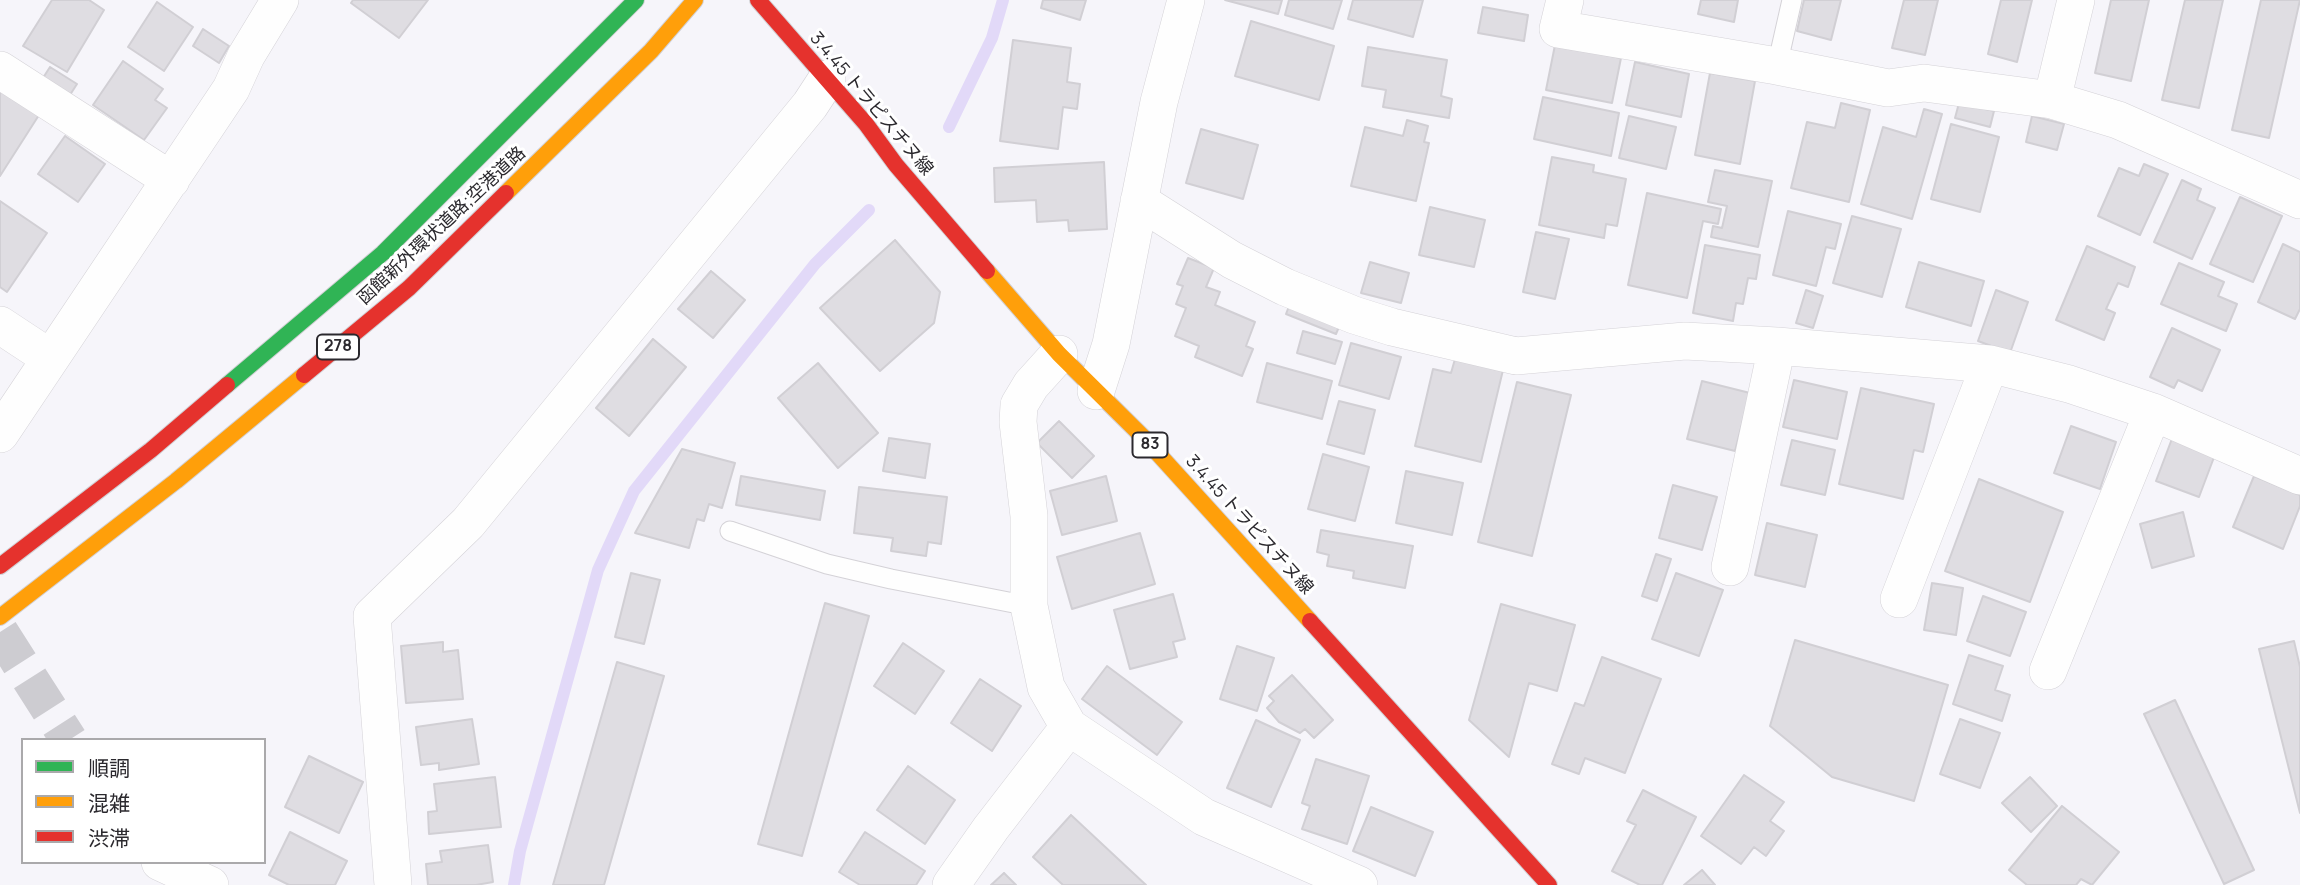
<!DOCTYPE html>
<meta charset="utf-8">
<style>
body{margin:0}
#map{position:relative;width:2300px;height:885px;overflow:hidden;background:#f6f5fa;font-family:Manrope,"Noto Sans JP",sans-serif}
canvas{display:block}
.legend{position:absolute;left:21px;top:738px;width:245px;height:126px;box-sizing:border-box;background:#fff;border:2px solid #aaa9ab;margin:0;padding:9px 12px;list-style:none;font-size:21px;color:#2b292e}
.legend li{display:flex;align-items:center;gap:14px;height:35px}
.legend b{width:35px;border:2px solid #aaa9ab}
</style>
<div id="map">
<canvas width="2300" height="885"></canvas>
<ul class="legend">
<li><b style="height:9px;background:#30b455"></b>順調</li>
<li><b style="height:9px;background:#ff9f0a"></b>混雑</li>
<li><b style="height:9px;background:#e5322d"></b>渋滞</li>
</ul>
</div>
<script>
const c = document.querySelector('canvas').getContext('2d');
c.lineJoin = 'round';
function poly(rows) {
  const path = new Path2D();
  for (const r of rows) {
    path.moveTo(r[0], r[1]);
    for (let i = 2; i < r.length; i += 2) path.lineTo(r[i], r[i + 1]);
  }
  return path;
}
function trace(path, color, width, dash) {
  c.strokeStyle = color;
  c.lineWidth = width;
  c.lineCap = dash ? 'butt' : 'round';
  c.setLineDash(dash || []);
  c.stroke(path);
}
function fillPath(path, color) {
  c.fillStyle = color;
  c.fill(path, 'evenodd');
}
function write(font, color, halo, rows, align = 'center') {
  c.font = font + ' Manrope,"Noto Sans JP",sans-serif';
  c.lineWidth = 6;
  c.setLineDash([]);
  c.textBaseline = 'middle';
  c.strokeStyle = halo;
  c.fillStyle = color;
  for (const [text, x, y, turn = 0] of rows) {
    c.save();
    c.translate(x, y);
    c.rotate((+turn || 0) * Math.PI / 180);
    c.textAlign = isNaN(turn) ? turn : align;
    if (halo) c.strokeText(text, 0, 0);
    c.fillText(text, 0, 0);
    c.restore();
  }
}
trace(poly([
 [949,127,992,38,1003,0],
 [514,885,520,851,598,570,634,491,815,264,869,210]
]), '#e2d9f8', 12);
const building = poly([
 [52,0,89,0,104,10,67,72,23,46,52,0],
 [353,0,428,0,399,38,351,3,353,0],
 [1043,0,1086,0,1080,20,1041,8,1043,0],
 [1225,0,1282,0,1278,14,1225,0],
 [1289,0,1342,0,1333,29,1285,15,1289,0],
 [1353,0,1423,0,1413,37,1348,19,1353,0],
 [1701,0,1738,0,1734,22,1698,14,1701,0],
 [1804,0,1841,0,1831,40,1797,31,1804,0],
 [1904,0,1938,0,1925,55,1892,48,1904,0],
 [2001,0,2032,0,2017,62,1988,54,2001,0],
 [2111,0,2149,0,2131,81,2095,73,2111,0],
 [2185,0,2223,0,2199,108,2162,100,2185,0],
 [2261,0,2300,0,2269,138,2232,130,2261,0],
 [157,2,193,27,164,71,128,47,157,2],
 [1483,7,1528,15,1524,41,1478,33,1483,7],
 [1251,21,1334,46,1319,100,1235,76,1251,21],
 [203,29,229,46,219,63,193,46,203,29],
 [1013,40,1071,48,1067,82,1080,84,1077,109,1063,107,1058,149,1000,141,1013,40],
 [1555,45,1621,58,1612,103,1546,90,1555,45],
 [1368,47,1447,60,1441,96,1452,99,1449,118,1383,107,1386,90,1362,86,1368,47],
 [123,61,163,89,155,100,167,108,144,140,93,105,123,61],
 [1635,62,1689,74,1681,117,1626,105,1635,62],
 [50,67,77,84,68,98,41,81,50,67],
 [1710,73,1755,81,1740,164,1695,155,1710,73],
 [0,90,39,115,0,176,0,90],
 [1543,97,1619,113,1611,156,1534,139,1543,97],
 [1841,103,1870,110,1849,202,1791,188,1807,122,1835,128,1841,103],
 [1959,103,1994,111,1990,127,1955,118,1959,103],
 [1924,109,1942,114,1912,219,1861,204,1883,127,1916,137,1924,109],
 [1629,116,1676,127,1666,169,1619,158,1629,116],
 [2032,116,2064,124,2057,150,2026,142,2032,116],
 [1407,120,1428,126,1424,142,1429,143,1416,201,1351,186,1365,127,1403,136,1407,120],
 [1951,124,1999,137,1980,212,1931,199,1951,124],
 [1201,129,1258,145,1243,199,1186,183,1201,129],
 [65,136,105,164,78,202,38,174,65,136],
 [1552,157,1594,165,1593,172,1626,179,1617,226,1606,224,1604,238,1539,225,1552,157],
 [1104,162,1107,229,1069,231,1068,220,1037,222,1036,200,995,202,994,168,1104,162],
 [2144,164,2168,174,2140,235,2098,216,2119,168,2139,176,2144,164],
 [1715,170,1772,181,1758,247,1711,237,1713,226,1722,228,1727,206,1708,202,1715,170],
 [2182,180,2201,189,2197,200,2215,208,2192,259,2154,242,2182,180],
 [1647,193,1721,209,1718,224,1703,221,1687,298,1628,285,1647,193],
 [2240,197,2282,216,2253,282,2210,264,2240,197],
 [0,201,47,233,7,292,0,287,0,201],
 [1430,207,1485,220,1474,267,1419,255,1430,207],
 [1788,211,1841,224,1835,249,1826,247,1816,286,1773,275,1788,211],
 [1852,216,1901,229,1882,297,1833,283,1852,216],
 [1536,232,1569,239,1555,299,1523,292,1536,232],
 [895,240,940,292,934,323,880,371,820,308,895,240],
 [2283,244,2300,252,2300,309,2295,319,2258,302,2283,244],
 [1705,245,1760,255,1756,279,1748,278,1743,304,1736,303,1733,321,1693,313,1705,245],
 [2087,246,2135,267,2128,287,2118,283,2106,309,2115,313,2104,340,2056,320,2087,246],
 [1188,258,1214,268,1206,287,1220,292,1215,305,1255,322,1246,346,1253,349,1242,376,1195,357,1199,346,1175,336,1186,308,1176,304,1183,286,1177,284,1188,258],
 [1370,262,1409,273,1401,303,1361,293,1370,262],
 [1919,262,1984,281,1971,326,1906,307,1919,262],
 [2179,263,2224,282,2218,296,2237,304,2226,331,2161,304,2179,263],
 [711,271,745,300,713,338,678,309,711,271],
 [1806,290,1823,296,1813,328,1796,323,1806,290],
 [1996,290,2028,302,2010,353,1978,341,1996,290],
 [1291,301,1341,322,1336,334,1286,314,1291,301],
 [2172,328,2220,350,2202,391,2178,380,2174,388,2150,377,2172,328],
 [1303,331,1342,342,1335,364,1297,353,1303,331],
 [653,339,686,367,629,436,596,408,653,339],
 [1351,343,1401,357,1389,399,1339,385,1351,343],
 [1455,359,1503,370,1481,462,1415,446,1433,369,1451,373,1455,359],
 [818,363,878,433,838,468,778,398,818,363],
 [1267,363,1332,381,1322,419,1257,402,1267,363],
 [1794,380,1847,392,1837,439,1783,427,1794,380],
 [1702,381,1750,393,1735,451,1687,439,1702,381],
 [1517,382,1571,395,1532,556,1478,542,1517,382],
 [1861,388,1934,404,1923,452,1914,450,1903,499,1839,484,1861,388],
 [1339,401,1375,410,1364,454,1327,444,1339,401],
 [1059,421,1094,456,1072,478,1037,443,1059,421],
 [2071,426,2116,442,2100,489,2054,473,2071,426],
 [2173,436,2216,452,2199,497,2156,481,2173,436],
 [889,438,930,444,925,478,883,471,889,438],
 [1792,440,1835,450,1825,495,1781,485,1792,440],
 [682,449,735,463,722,508,709,504,704,521,697,519,689,548,635,533,682,449],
 [1323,454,1369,467,1355,521,1308,509,1323,454],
 [1406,471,1463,483,1452,535,1396,523,1406,471],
 [741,476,825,491,820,520,736,505,741,476],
 [1106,476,1117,521,1062,535,1050,491,1106,476],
 [2254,476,2300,495,2300,506,2283,549,2233,527,2254,476],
 [1979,479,2063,512,2030,602,1945,571,1979,479],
 [1673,485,1717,497,1702,550,1659,538,1673,485],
 [859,487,947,497,941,544,928,542,926,556,891,551,893,538,854,533,859,487],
 [2183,512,2194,556,2152,568,2140,524,2183,512],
 [1767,523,1817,535,1805,587,1755,575,1767,523],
 [1321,530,1413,546,1405,588,1353,578,1354,571,1327,566,1329,555,1317,552,1321,530],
 [1140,533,1155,584,1072,609,1057,557,1140,533],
 [1656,554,1671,559,1657,601,1642,596,1656,554],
 [631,573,660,580,644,644,615,637,631,573],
 [1676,573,1723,590,1699,656,1652,639,1676,573],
 [1932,583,1963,588,1956,635,1924,630,1932,583],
 [1173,594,1185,639,1173,642,1177,657,1130,669,1114,610,1173,594],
 [1983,596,2026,612,2010,656,1967,641,1983,596],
 [825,603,869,616,802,856,758,844,825,603],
 [1501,604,1575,625,1557,691,1529,683,1509,757,1469,720,1501,604],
 [1795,640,1948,685,1914,801,1832,777,1770,726,1795,640],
 [2294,641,2300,667,2300,813,2259,649,2294,641],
 [443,642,443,652,458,650,463,699,406,703,401,646,443,642],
 [903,643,944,671,915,714,874,686,903,643],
 [1237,646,1274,658,1257,711,1220,699,1237,646],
 [1969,655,2003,666,1995,690,2010,695,2002,721,1953,704,1969,655],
 [1602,657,1661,679,1625,773,1585,758,1579,774,1552,764,1575,703,1584,706,1602,657],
 [617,662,664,676,604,885,553,885,617,662],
 [1107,666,1182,722,1157,755,1082,699,1107,666],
 [1292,675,1333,720,1314,738,1305,729,1300,733,1279,722,1267,708,1274,701,1269,696,1292,675],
 [980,679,1021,706,992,751,951,723,980,679],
 [2175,700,2254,870,2224,884,2144,714,2175,700],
 [472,719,479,764,439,770,439,763,421,765,416,727,472,719],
 [1960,719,2000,733,1980,788,1940,774,1960,719],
 [1256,720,1300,740,1271,807,1227,788,1256,720],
 [309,756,363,782,339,833,285,807,309,756],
 [1316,759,1369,776,1347,844,1302,829,1310,806,1302,803,1316,759],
 [908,766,955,800,925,844,877,810,908,766],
 [1744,775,1784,802,1770,821,1784,831,1766,856,1754,847,1741,864,1701,836,1744,775],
 [495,777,501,827,429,834,428,812,437,811,434,784,495,777],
 [2030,777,2057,806,2031,832,2002,803,2030,777],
 [1643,790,1696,817,1662,885,1640,885,1612,871,1636,825,1627,821,1643,790],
 [2062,806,2119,852,2092,885,2081,879,2076,885,2027,885,2009,870,2062,806],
 [1371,807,1433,832,1415,876,1353,851,1371,807],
 [1071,815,1146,885,1063,885,1033,857,1071,815],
 [290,832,347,861,335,885,289,885,269,875,290,832],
 [865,832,925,871,916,885,860,885,839,872,865,832],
 [488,845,493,882,476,885,428,885,426,864,442,862,440,851,488,845],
 [1702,870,1715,885,1684,885,1702,870],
 [1004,873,1016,885,991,885,1004,873]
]);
fillPath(building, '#dfdde2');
trace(building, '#d1cfd4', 2);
trace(poly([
 [0,632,69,740]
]), '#cdccd1', 37, [37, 18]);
const lane = poly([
 [1777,66,1792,0],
 [730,531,827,564,891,579,1029,606]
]);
const street = poly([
 [1565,0,1558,29,1777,66,1888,88,1924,83,2052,100,2118,120,2300,200],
 [0,70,171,180],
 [2052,100,2076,0],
 [1139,201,1232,260,1285,287,1354,315,1392,327,1516,356,1685,341,1777,346,1990,364,2069,384,2153,412,2300,476],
 [0,325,50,358],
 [1059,354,1031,385,1019,405,1018,422,1029,516,1029,606,1046,687,1069,727,1204,817,1359,885],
 [1096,391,1111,344,1159,102,1186,0],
 [0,434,231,89,246,56,280,0],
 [1730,567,1777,346],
 [1899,599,1990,364],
 [2048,671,2153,412],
 [160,862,210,885],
 [393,885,372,616,468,523,810,105,827,79],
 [951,885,991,828,1069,727]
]);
const fast = poly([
 [227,385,383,253,636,0]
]);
const slow = poly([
 [506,193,651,51,695,0],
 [987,271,1059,354,1143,437,1310,621],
 [0,617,176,481,304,375]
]);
const jam = poly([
 [758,0,866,124,896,165,987,271],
 [304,375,409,288,506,193],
 [0,566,151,450,227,385],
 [1310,621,1549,885]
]);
trace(lane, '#d4d2d7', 21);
trace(street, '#d4d2d7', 38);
trace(fast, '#d1d0d4', 18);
trace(slow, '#d1d0d4', 18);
trace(jam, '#d1d0d4', 18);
trace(lane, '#fefefe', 19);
trace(street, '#fefefe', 37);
trace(fast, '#30b455', 16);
trace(slow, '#ff9f0a', 16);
trace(jam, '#e5322d', 16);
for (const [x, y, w] of [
 [338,347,42],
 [1150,445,35]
]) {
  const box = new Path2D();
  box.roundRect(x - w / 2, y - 12.5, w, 25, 5);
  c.fillStyle = '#fff';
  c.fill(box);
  trace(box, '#2b292e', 2);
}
write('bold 16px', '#2b292e', null, [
 ["278",338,347],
 ["83",1150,445]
]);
write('18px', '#2b292e', '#fff', [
 ["3.4.45 トラピスチヌ線",871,104,50],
 ["函館新外環状道路;空港道路",442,226,-43],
 ["3.4.45 トラピスチヌ線",1249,525,48]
]);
</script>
